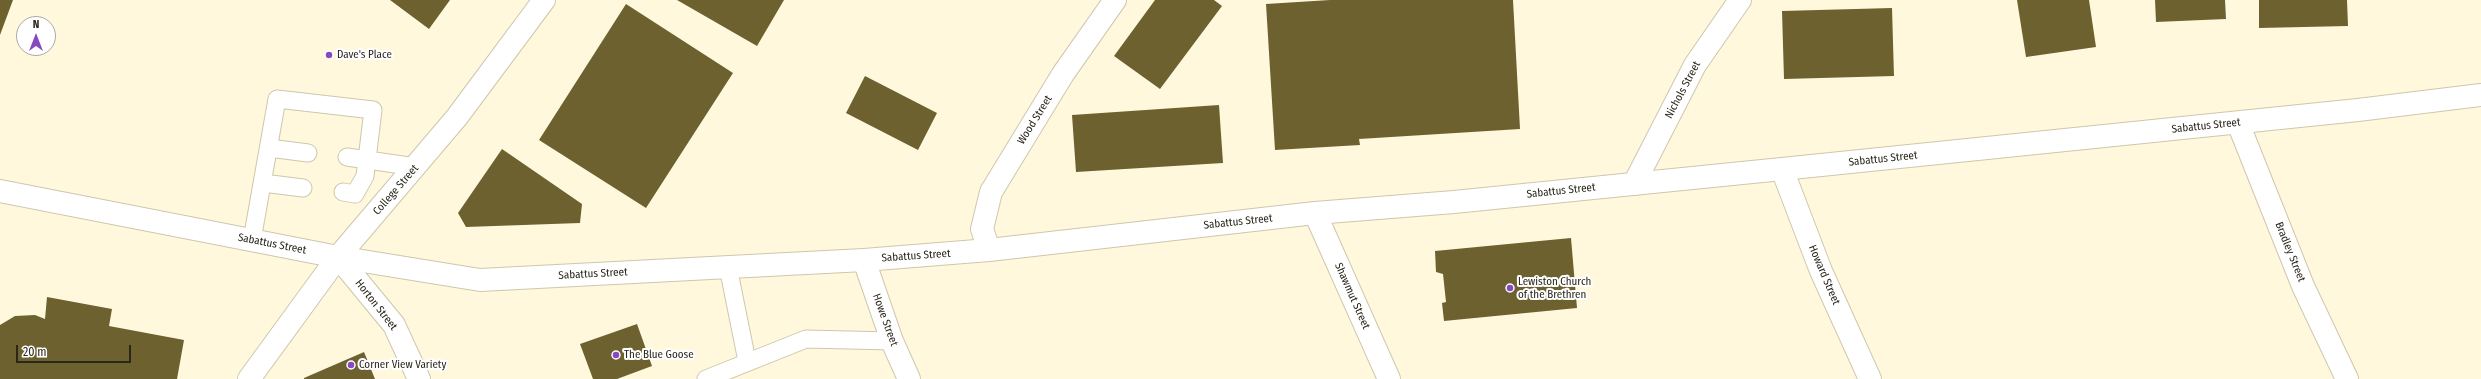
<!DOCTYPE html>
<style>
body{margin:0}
#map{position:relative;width:2481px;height:379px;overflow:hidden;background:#fff8dd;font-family:"Fira Sans Condensed",sans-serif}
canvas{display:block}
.north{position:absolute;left:16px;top:16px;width:40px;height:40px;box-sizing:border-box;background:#fff;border:1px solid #a9a8a4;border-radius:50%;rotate:0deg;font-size:11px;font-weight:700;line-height:16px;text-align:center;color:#29261c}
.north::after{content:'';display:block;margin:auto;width:14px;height:18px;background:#8749bf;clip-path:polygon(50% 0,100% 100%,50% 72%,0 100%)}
.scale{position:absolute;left:16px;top:345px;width:115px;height:18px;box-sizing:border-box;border:2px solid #29261c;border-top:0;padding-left:5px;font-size:12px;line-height:14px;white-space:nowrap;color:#29261c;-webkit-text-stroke:3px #fff;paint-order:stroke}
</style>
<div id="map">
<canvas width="2481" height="379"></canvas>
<div class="north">N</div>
<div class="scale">20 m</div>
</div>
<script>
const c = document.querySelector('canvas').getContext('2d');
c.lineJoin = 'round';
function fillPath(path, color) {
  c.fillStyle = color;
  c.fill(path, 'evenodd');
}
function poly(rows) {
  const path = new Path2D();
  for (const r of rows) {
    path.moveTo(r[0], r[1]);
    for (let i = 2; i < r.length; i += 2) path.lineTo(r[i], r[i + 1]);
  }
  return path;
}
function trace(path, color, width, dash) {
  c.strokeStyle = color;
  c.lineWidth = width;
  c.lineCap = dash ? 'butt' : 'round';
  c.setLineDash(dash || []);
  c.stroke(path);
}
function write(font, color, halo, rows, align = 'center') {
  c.font = font + ' "Fira Sans Condensed",sans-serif';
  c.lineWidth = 4;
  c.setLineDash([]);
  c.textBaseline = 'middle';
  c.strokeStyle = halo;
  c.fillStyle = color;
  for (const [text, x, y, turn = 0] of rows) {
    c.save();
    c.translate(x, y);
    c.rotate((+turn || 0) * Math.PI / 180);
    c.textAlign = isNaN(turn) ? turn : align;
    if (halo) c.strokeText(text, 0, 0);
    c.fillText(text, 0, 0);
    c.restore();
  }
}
fillPath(poly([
 [0,0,13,0,0,35],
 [390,0,450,0,429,29],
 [677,0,784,0,757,46],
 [1155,0,1214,0,1222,6,1160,89,1114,56],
 [1330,0,1513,0,1520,129,1359,139,1360,145,1275,150,1266,4],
 [2017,0,2089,0,2096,47,2026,57],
 [2155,0,2225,0,2226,19,2156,22],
 [2259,0,2347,0,2348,26,2259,28],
 [626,4,733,73,646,208,539,140],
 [1892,8,1894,76,1784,79,1782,11],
 [865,76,937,113,918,150,846,113],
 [1219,105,1223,163,1076,172,1072,115],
 [502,149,582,204,580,223,466,227,458,213],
 [1571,238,1577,308,1444,321,1442,303,1446,302,1443,274,1436,272,1435,251],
 [47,297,112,309,109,326,184,340,177,379,0,379,0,325,15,316,35,315,45,319],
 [637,324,652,366,617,379,593,379,580,344],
 [364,352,375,379,304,379,304,378]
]), '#6e6130');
const service = poly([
 [269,148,308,153],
 [347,157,416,167],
 [263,183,303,188],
 [252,240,277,99,373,110,365,176,355,194,343,192],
 [728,267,747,361],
 [706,379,806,339,892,341]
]);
const minor = poly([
 [2238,123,2303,286,2347,379],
 [1782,169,1821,271,1870,379],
 [1634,184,1695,65,1740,0],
 [1315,213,1389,379],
 [989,250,982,229,991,192,1063,74,1115,0],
 [338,257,394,325,419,379],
 [864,260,892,341,909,379]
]);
const tertiary = poly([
 [249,379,338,257]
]);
const secondary = poly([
 [338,257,457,117,544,0]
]);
const primary = poly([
 [0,191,338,257,480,280,864,260,989,250,1315,213,1454,202,1782,169,2358,110,2481,95]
]);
trace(service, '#cec7ad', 19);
trace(minor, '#cec7ad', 24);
trace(tertiary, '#cec7ad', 24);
trace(secondary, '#cec7ad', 24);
trace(primary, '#cec7ad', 24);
trace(service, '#fff', 17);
trace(minor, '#fff', 22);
trace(tertiary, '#fff', 22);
trace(secondary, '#fff', 22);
trace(primary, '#fff', 22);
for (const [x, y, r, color] of [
 [329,55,4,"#8749bf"],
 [1510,288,4,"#8749bf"],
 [616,355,4,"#8749bf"],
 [351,365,4,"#8749bf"]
]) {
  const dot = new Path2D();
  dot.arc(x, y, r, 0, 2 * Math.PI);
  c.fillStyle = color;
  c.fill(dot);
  trace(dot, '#fff', 1.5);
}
write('11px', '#29261c', '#fff', [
 ["Dave's Place",337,55],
 ["Lewiston Church",1518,282],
 ["of the Brethren",1518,295],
 ["The Blue Goose",624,355],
 ["Corner View Variety",359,365]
], 'left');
write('11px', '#29261c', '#fff', [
 ["Nichols Street",1683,90,-62],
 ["Wood Street",1035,120,-58],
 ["Sabattus Street",2206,126,-6],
 ["Sabattus Street",1883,159,-6],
 ["College Street",396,190,-49],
 ["Sabattus Street",1561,191,-6],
 ["Sabattus Street",1238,222,-6],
 ["Sabattus Street",272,244,11],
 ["Bradley Street",2290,252,68],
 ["Sabattus Street",916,256,-4],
 ["Sabattus Street",593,274,-3],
 ["Howard Street",1824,275,67],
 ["Shawmut Street",1352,296,66],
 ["Horton Street",376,305,52],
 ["Howe Street",885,320,70]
]);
</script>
